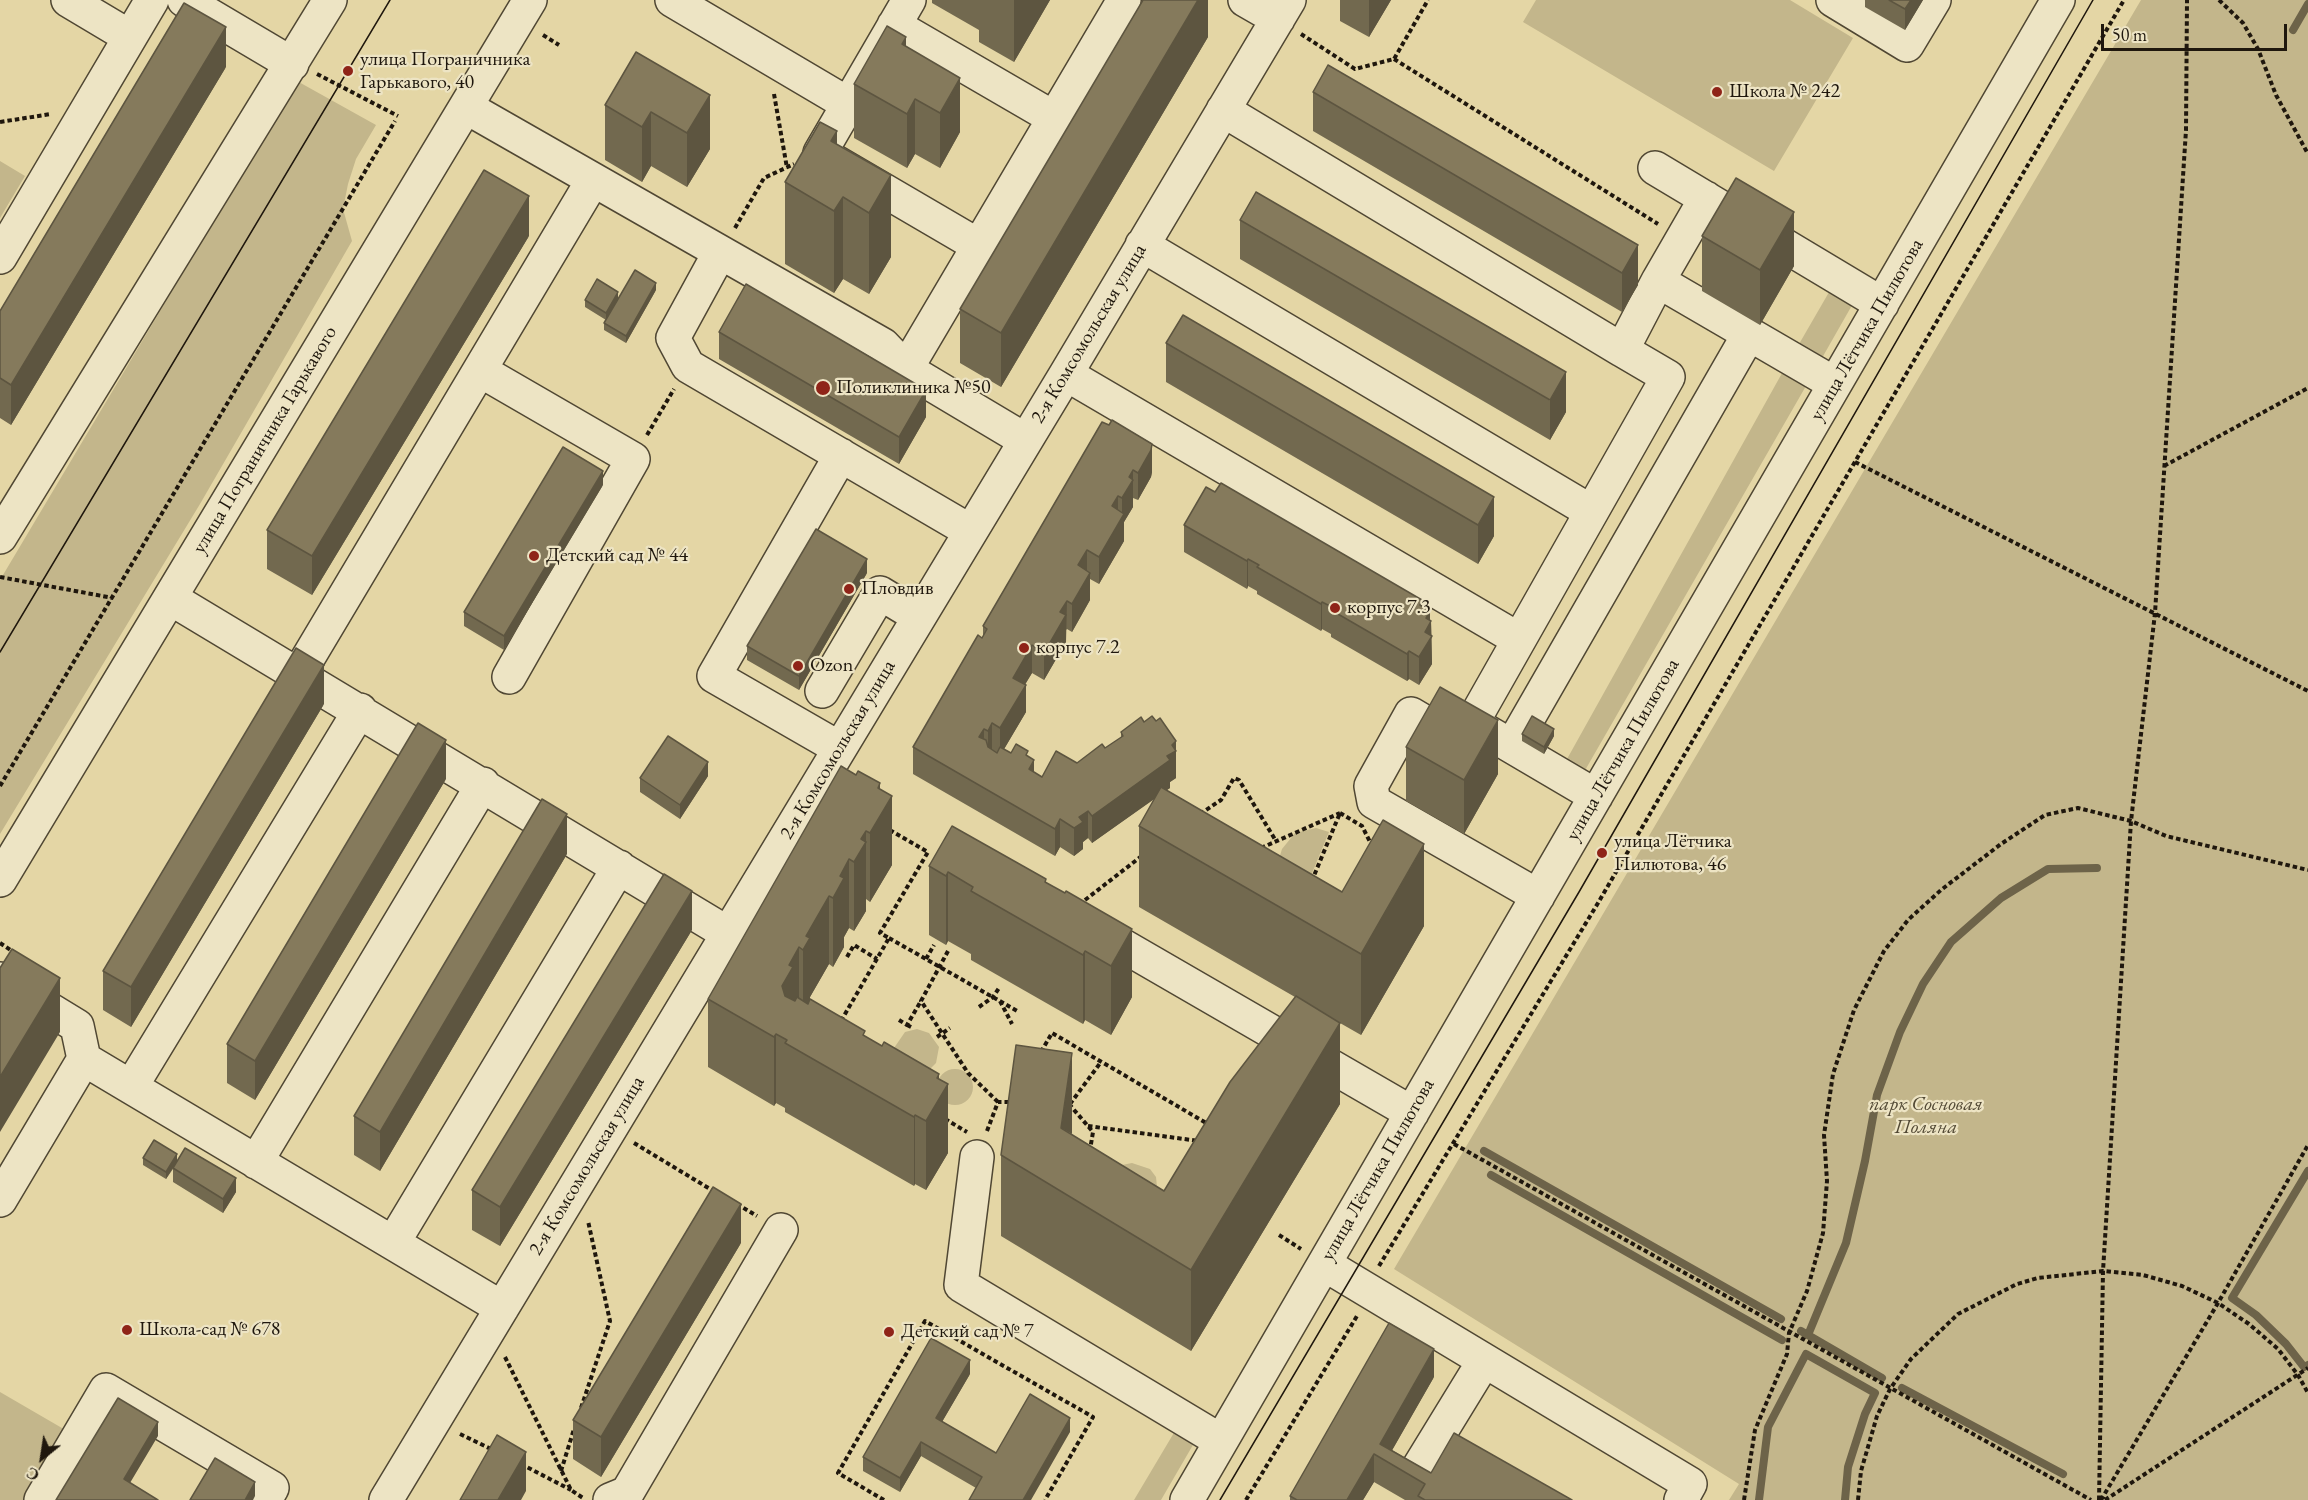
<!DOCTYPE html>
<meta charset="utf-8">
<style>
body{margin:0}
#map{position:relative;width:2308px;height:1500px;overflow:hidden;background:#e4d6a5;font-family:"EB Garamond",serif}
canvas{display:block}
.north{position:absolute;left:12px;top:1428px;width:60px;height:60px;-webkit-text-stroke:4px #ede4c4;paint-order:stroke;rotate:210deg;font-size:16px;font-weight:700;line-height:24px;text-align:center;color:#1f170d}
.north::after{content:'';display:block;margin:auto;width:21px;height:27px;background:#1f170d;clip-path:polygon(50% 0,100% 100%,50% 72%,0 100%)}
.scale{position:absolute;left:2101px;top:24px;width:186px;height:27px;box-sizing:border-box;border:3px solid #1f170d;border-top:0;padding-left:8px;font-size:18px;line-height:21px;white-space:nowrap;color:#1f170d;-webkit-text-stroke:4px #ede4c4;paint-order:stroke}
</style>
<div id="map">
<canvas width="2308" height="1500"></canvas>
<div class="north">С</div>
<div class="scale">50 m</div>
</div>
<script>
const c = document.querySelector('canvas').getContext('2d');
c.lineJoin = 'round';
function fillPath(path, color) {
  c.fillStyle = color;
  c.fill(path, 'evenodd');
}
function poly(rows) {
  const path = new Path2D();
  for (const r of rows) {
    if (r.length === 3) {
      path.moveTo(r[0] + r[2], r[1]);
      path.arc(r[0], r[1], r[2], 0, 2 * Math.PI);
      continue;
    }
    path.moveTo(r[0], r[1]);
    for (let i = 2; i < r.length; i += 2) path.lineTo(r[i], r[i + 1]);
  }
  return path;
}
function trace(path, color, width, dash) {
  c.strokeStyle = color;
  c.lineWidth = width;
  c.lineCap = dash ? 'butt' : 'round';
  c.setLineDash(dash || []);
  c.stroke(path);
}
function write(font, color, halo, rows, align = 'center') {
  c.font = font + ' "EB Garamond",serif';
  c.lineWidth = 4.5;
  c.setLineDash([]);
  c.textBaseline = 'middle';
  c.strokeStyle = halo;
  c.fillStyle = color;
  for (const [text, x, y, turn = 0] of rows) {
    c.save();
    c.translate(x, y);
    c.rotate((+turn || 0) * Math.PI / 180);
    c.textAlign = isNaN(turn) ? turn : align;
    if (halo) c.strokeText(text, 0, 0);
    c.fillText(text, 0, 0);
    c.restore();
  }
}
fillPath(poly([
 [1536,0,1790,0,1853,38,1774,171,1523,22],
 [2141,0,2308,0,2308,1500,1729,1500,1739,1484,1394,1269],
 [297,81,376,125,356,159,348,184,343,209,352,241,200,504,0,834,0,580],
 [0,161,25,176,0,218],
 [1832,287,1855,300,1818,365,1795,351],
 [1786,366,1810,379,1580,779,1562,768],
 [1316,828,1329,832,1303,895,1279,859,1282,849,1295,833],
 [917,1029,929,1033,939,1047,936,1063,927,1072,894,1048,905,1032],
 [955,1087,18],
 [1132,1163,1150,1169,1156,1177,1158,1197,1122,1165],
 [0,1392,74,1435,36,1500,0,1500],
 [1178,1426,1197,1438,1161,1500,1134,1500]
]), '#c3b68b');
trace(poly([
 [2293,30,2308,4],
 [1484,1151,1781,1319],
 [2308,1171,2232,1298,2256,1315,2286,1344,2304,1367,2308,1365],
 [1491,1175,1782,1340],
 [1801,1331,1882,1378],
 [1808,1335,1846,1243,1865,1161,1877,1095,1900,1032,1923,984,1951,942,2001,898,2048,869,2097,868],
 [1902,1388,2063,1474],
 [1759,1500,1768,1427,1806,1354,1875,1393,1865,1414,1848,1467,1845,1500]
]), '#6d6349', 8);
const minor = poly([
 [68,0,130,37],
 [184,0,292,64],
 [672,0,848,104],
 [909,0,820,153,979,246],
 [1245,0,1278,19],
 [1833,0,1907,45,1934,0],
 [894,25,1054,118],
 [466,107,720,252,673,338,688,366,970,531],
 [1223,110,1622,350],
 [1655,168,1882,304],
 [1142,245,1590,511],
 [720,252,883,345,906,369],
 [0,257,152,0],
 [1658,281,1706,198],
 [481,371,633,459,509,677],
 [1066,374,1518,639],
 [1025,440,906,369,1124,0],
 [0,537,330,0],
 [170,598,727,933],
 [299,673,593,180],
 [822,691,880,593,918,616],
 [1460,743,1411,714,1371,786,1374,802,1538,896],
 [1512,746,1749,334],
 [839,748,714,676,841,455],
 [1596,796,1472,723,1668,377,1622,350,1658,281,1835,384],
 [0,880,530,0],
 [1094,929,1412,1113],
 [0,979,77,1026,84,1059],
 [131,1087,360,710],
 [977,1157,961,1285,1221,1441],
 [256,1162,483,784],
 [0,1200,84,1059,502,1308],
 [393,1243,619,867],
 [1324,1264,1690,1484,1681,1500],
 [1419,1467,1484,1361],
 [41,1500,106,1390,272,1488,265,1500],
 [386,1500,1066,374,1289,0],
 [610,1500,627,1493,781,1230],
 [1187,1500,2058,0]
]);
trace(minor, '#504733', 36);
trace(poly([
 [2219,0,2243,23,2258,49,2276,95,2308,154],
 [1301,34,1355,69,1394,59,1428,0],
 [543,35,559,45],
 [1394,59,1658,224],
 [317,74,398,116],
 [774,94,787,168],
 [0,122,51,114],
 [735,228,764,178,794,164],
 [647,435,674,389],
 [1855,462,2308,691],
 [2164,466,2308,388],
 [0,577,113,598],
 [0,786,395,121],
 [1340,813,1362,826,1372,846,1372,868,1366,886,1352,902,1328,913,1296,919,1340,813],
 [1200,814,1221,800,1234,778,1239,780,1276,841],
 [1261,848,1340,813],
 [1085,900,1143,855],
 [889,938,1019,1012],
 [0,943,12,951],
 [948,951,921,1001,968,1073,998,1102],
 [847,957,854,945,877,959],
 [926,959,934,945],
 [1000,1001,1012,1024],
 [979,1007,993,997,999,988],
 [899,1020,907,1025,921,1001],
 [841,1021,889,938,880,933,928,852,888,829],
 [907,1025,913,1028],
 [937,1037,950,1028],
 [1041,1052,1052,1033,1208,1124],
 [1069,1104,1093,1132,1090,1150],
 [1070,1104,1101,1062],
 [945,1119,967,1132],
 [1088,1126,1199,1141],
 [987,1131,998,1102,1011,1102],
 [634,1143,715,1192],
 [1454,1144,2091,1500],
 [737,1204,757,1216],
 [1279,1235,1301,1249],
 [1379,1266,1598,903,2124,0],
 [505,1357,571,1490,583,1498],
 [581,1408,610,1321,588,1221],
 [460,1434,493,1450],
 [521,1464,571,1490],
 [561,1471,574,1429],
 [884,1500,838,1473,925,1321,1093,1417,1045,1500],
 [1246,1500,1357,1316],
 [1744,1500,1755,1430,1787,1354,1789,1333,1807,1291,1823,1233,1827,1181,1824,1135,1833,1074,1854,1010,1884,951,1908,920,1941,890,2001,844,2045,815,2078,808,2131,821,2166,836,2308,870],
 [1858,1500,1861,1471,1877,1416,1890,1389,1911,1359,1958,1314,2017,1284,2038,1278,2103,1271,2143,1275,2182,1286,2218,1303,2249,1324,2278,1349,2298,1375,2308,1393],
 [2099,1500,2103,1271,2131,821,2155,613,2186,130,2187,0],
 [2101,1500,2218,1303,2308,1145],
 [2105,1500,2308,1368]
]), '#1f170d', 4, [4.5, 3]);
trace(minor, '#ede4c4', 33);
trace(poly([
 [0,652,390,0],
 [1220,1500,1579,892,2093,0]
]), '#1f170d', 1.5);
fillPath(poly([
 [932,0,1050,0,1014,62,979,42,979,30,932,3],
 [1208,0,1208,37,1001,387,960,363,960,309],
 [1340,0,1391,0,1369,37,1340,21],
 [1865,0,1923,0,1905,30,1865,7],
 [906,47,960,132,940,168,915,154,907,168,854,138,854,84],
 [636,52,710,149,687,187,651,166,642,182,605,160,605,105],
 [226,67,11,425,0,418,0,311],
 [1313,92,1638,245,1638,285,1622,312,1313,131],
 [837,144,891,257,869,294,843,279,834,293,785,264,785,182],
 [1256,192,1566,412,1550,440,1240,259,1240,220],
 [529,236,312,595,267,569,267,530],
 [1702,236,1794,266,1760,325,1702,291],
 [656,290,626,343,604,330,604,323],
 [618,292,606,320,585,307,585,300],
 [1183,315,1494,536,1478,564,1166,382,1166,343],
 [719,332,926,417,899,464,719,359],
 [1102,422,1152,472,1151,477,1138,500,1133,498,1133,507,1124,522,1124,541,1099,584,1090,579,1090,600,1072,632,1067,629,1066,630,1066,642,1044,680,1032,673,1025,684,1026,712,1004,749,1011,753,1028,756,1034,772,1042,777,1077,763,1105,748,1121,738,1121,732,1176,769,1176,778,1170,782,1170,788,1166,790,1342,892,1424,926,1361,1035,1340,1023,1340,1104,1191,1351,1001,1236,1001,1155,1072,1135,1164,1191,1295,997,1139,907,1139,826,1155,798,1092,843,1088,838,1083,842,1083,849,1074,856,1060,847,1055,856,913,774,913,747,983,637,983,626],
 [603,485,504,650,464,626,464,612],
 [1184,525,1422,607,1430,620,1431,621,1432,664,1419,685,1409,679,1407,681,1331,637,1331,634,1322,629,1321,631,1257,594,1257,591,1248,586,1247,589,1184,552],
 [867,573,799,690,747,660,747,646],
 [324,704,131,1027,103,1010,103,971],
 [1522,734,1554,736,1544,754,1522,741],
 [1406,747,1498,774,1464,834,1406,801],
 [708,776,680,819,640,792,640,778],
 [446,779,255,1100,227,1083,227,1044],
 [880,790,892,865,870,902,866,899,866,911,854,931,849,928,844,937,844,947,833,967,829,964,810,997,810,1000,865,1037,939,1080,948,1153,926,1190,915,1184,914,1186,785,1112,785,1108,776,1103,774,1106,708,1067,708,999],
 [567,854,380,1171,354,1155,354,1116],
 [929,866,1065,893,1132,997,1111,1035,1085,1020,1083,1024,971,960,971,954,948,941,946,945,929,935],
 [692,930,500,1246,472,1230,472,1190],
 [143,1158,177,1161,236,1192,223,1213,173,1182,173,1169,166,1179,143,1165],
 [741,1243,601,1477,573,1459,573,1420],
 [970,1374,942,1422,996,1453,1070,1432,976,1488,921,1456,900,1492,863,1471,863,1457],
 [1434,1377,1392,1450,1431,1473,1572,1500,1405,1500,1374,1482,1363,1500,1290,1500,1290,1496]
]), '#72694f');
fillPath(poly([
 [1014,0,1050,0,1014,62],
 [1198,0,1208,0,1208,37,1001,387,1001,333],
 [1369,0,1391,0,1369,37],
 [1911,0,1923,0,1905,30,1905,9],
 [226,27,226,67,11,425,11,385],
 [906,37,906,92,902,44],
 [960,78,960,132,940,168,940,113],
 [710,95,710,149,687,187,687,133],
 [915,99,915,154,907,168,907,114],
 [651,112,651,166,642,182,642,127],
 [837,131,837,207,843,197,843,279,834,293,834,211,831,141],
 [891,175,891,257,869,294,869,213],
 [529,196,529,236,312,595,312,556],
 [1794,212,1794,266,1760,325,1760,270],
 [1638,245,1638,285,1622,312,1622,273],
 [656,283,656,290,626,343,626,336],
 [618,292,618,299,606,320,606,313],
 [1566,372,1566,412,1550,440,1550,400],
 [926,390,926,417,899,464,899,437],
 [1152,444,1152,472,1151,477,1138,500,1138,473],
 [1133,470,1133,507,1124,522,1124,541,1099,584,1099,557,1122,517,1122,498,1129,477],
 [603,471,603,485,504,650,504,636],
 [1118,496,1118,523,1112,506],
 [1494,497,1494,536,1478,564,1478,525],
 [1087,550,1087,577,1078,565],
 [867,559,867,573,799,690,799,676],
 [1248,559,1248,586,1247,589,1247,561],
 [1090,573,1090,600,1072,632,1072,604],
 [1067,601,1066,642,1044,680,1044,653,1060,612],
 [1322,602,1322,629,1321,631,1321,604],
 [1430,611,1430,624,1431,621,1432,664,1419,685,1419,657,1426,618],
 [1032,645,1032,673,1013,705,1013,678],
 [1409,651,1409,679,1407,681,1407,654],
 [324,665,324,704,131,1027,131,987],
 [1026,685,1026,712,1000,756,1000,728],
 [1498,720,1498,774,1464,834,1464,780],
 [992,723,992,751,988,759,988,731],
 [984,729,984,756,979,737],
 [1554,729,1554,736,1544,754,1544,747],
 [446,740,446,779,255,1100,255,1061],
 [1176,741,1176,778,1170,782,1170,788,1092,843,1092,816,1172,745],
 [1034,760,1034,787,1029,769],
 [708,762,708,776,680,819,680,805],
 [880,783,880,816,892,796,892,865,870,902,870,833,878,788],
 [1088,811,1088,838,1083,842,1083,849,1074,856,1074,828,1079,817],
 [567,814,567,854,380,1171,380,1132],
 [1060,819,1060,847,1055,856,1055,829],
 [866,831,866,911,854,931,854,862,861,839],
 [1424,844,1424,926,1361,1035,1361,954],
 [849,859,849,928,844,937,844,947,833,967,833,898,840,876],
 [948,872,948,941,946,945,946,876],
 [692,891,692,930,500,1246,500,1207],
 [829,896,829,964,810,997,810,1007,803,1018,803,950,806,936],
 [1132,929,1132,997,1111,1035,1111,966],
 [799,947,799,1016,788,1044,782,986,789,965],
 [1085,951,1085,1020,1083,1024,1083,955],
 [60,978,60,1032,0,1132,0,1077],
 [1340,1023,1340,1104,1191,1351,1191,1270],
 [776,1034,776,1103,774,1106,774,1037],
 [1072,1053,1072,1134,1061,1128],
 [939,1074,939,1099,948,1084,948,1153,926,1190,926,1121,937,1078],
 [915,1115,915,1184,914,1186,914,1117],
 [177,1154,177,1161,166,1179,166,1172],
 [236,1178,236,1192,223,1213,223,1199],
 [741,1204,741,1243,601,1477,601,1437],
 [1434,1349,1434,1377,1386,1461,1380,1444],
 [970,1360,970,1374,936,1432,936,1418],
 [1070,1418,1070,1432,1031,1500,1023,1500],
 [158,1422,158,1436,124,1493,124,1479],
 [921,1442,921,1456,900,1492,900,1478],
 [526,1452,526,1491,521,1500,498,1500],
 [1374,1454,1374,1482,1363,1500,1347,1500],
 [255,1482,255,1496,253,1500,245,1500]
]), '#5d5540');
const building = poly([
 [1143,0,1198,0,1001,333,960,309,1143,0],
 [1889,0,1911,0,1905,9,1889,0],
 [184,3,226,27,11,385,0,378,0,311,184,3],
 [887,26,906,37,902,44,960,78,940,113,915,99,907,114,854,84,887,26],
 [636,52,710,95,687,133,651,112,642,127,605,105,636,52],
 [1328,65,1638,245,1622,273,1313,92,1328,65],
 [820,122,837,131,831,141,891,175,869,213,843,197,834,211,785,182,820,122],
 [484,170,529,196,312,556,267,530,484,170],
 [1736,178,1794,212,1760,270,1702,236,1736,178],
 [1256,192,1566,372,1550,400,1240,220,1256,192],
 [635,270,656,283,626,336,604,323,635,270],
 [597,279,618,292,606,313,585,300,597,279],
 [746,284,926,390,899,437,719,332,746,284],
 [1183,315,1494,497,1478,525,1166,343,1183,315],
 [1112,420,1152,444,1151,450,1138,473,1133,470,1129,477,1133,480,1122,498,1118,496,1112,506,1124,514,1099,557,1087,550,1078,565,1090,573,1072,604,1067,601,1060,612,1066,615,1044,653,1032,645,1013,678,1026,685,1000,728,992,723,988,731,984,729,979,737,986,740,988,747,997,753,1000,747,1011,753,1016,744,1028,751,1026,755,1034,760,1029,769,1042,777,1056,751,1077,763,1102,744,1105,748,1123,736,1121,732,1141,717,1144,722,1152,716,1156,721,1160,718,1176,741,1172,745,1176,751,1167,756,1170,760,1092,816,1088,811,1079,817,1083,822,1074,828,1060,819,1055,829,913,747,978,635,982,638,987,629,983,626,1102,422,1109,425,1112,420],
 [563,447,603,471,504,636,464,612,563,447],
 [1221,483,1422,600,1420,605,1430,611,1426,618,1431,621,1425,632,1432,636,1419,657,1409,651,1407,654,1331,610,1332,607,1322,602,1321,604,1257,567,1259,565,1248,559,1247,561,1184,525,1206,487,1215,492,1221,483],
 [816,529,867,559,799,676,747,646,816,529],
 [296,648,324,665,131,987,103,971,296,648],
 [1440,687,1498,720,1464,780,1406,747,1440,687],
 [1532,716,1554,729,1544,747,1522,734,1532,716],
 [418,723,446,740,255,1061,227,1044,418,723],
 [668,736,708,762,680,805,640,778,668,736],
 [841,766,856,775,858,771,880,783,878,788,892,796,870,833,866,831,861,839,866,842,854,862,849,859,840,876,844,878,833,898,829,896,806,936,810,938,803,950,799,947,789,965,793,967,782,986,785,996,795,1001,797,997,808,1004,810,999,865,1031,863,1035,882,1046,884,1042,939,1074,937,1078,948,1084,926,1121,915,1115,914,1117,785,1043,787,1040,776,1034,774,1037,708,999,841,766],
 [1161,787,1342,892,1383,820,1424,844,1361,954,1139,826,1161,787],
 [542,799,567,814,380,1132,354,1116,542,799],
 [952,826,1046,879,1045,882,1065,893,1066,891,1132,929,1111,966,1085,951,1083,955,971,891,973,887,948,872,946,876,929,866,952,826],
 [664,874,692,891,500,1207,472,1190,664,874],
 [12,949,60,978,0,1077,0,968,12,949],
 [1296,996,1340,1023,1191,1270,1001,1155,1016,1045,1072,1053,1061,1128,1164,1191,1230,1082,1296,996],
 [154,1140,177,1154,166,1172,143,1158,154,1140],
 [185,1148,236,1178,223,1199,173,1168,185,1148],
 [713,1187,741,1204,601,1437,573,1420,713,1187],
 [1389,1323,1434,1349,1380,1444,1431,1473,1454,1433,1572,1500,1425,1500,1418,1496,1425,1484,1374,1454,1347,1500,1297,1500,1290,1496,1389,1323],
 [931,1338,970,1360,936,1418,996,1453,1030,1394,1070,1418,1023,1500,969,1500,982,1477,921,1442,900,1478,863,1457,931,1338],
 [118,1398,158,1422,124,1479,158,1500,56,1500,118,1398],
 [497,1435,526,1452,498,1500,460,1500,497,1435],
 [215,1458,255,1482,245,1500,190,1500,215,1458]
]);
fillPath(building, '#857a5c');
trace(building, '#5d5540', 1.5);
for (const [x, y, r, color] of [
 [348,71,6,"#8f2418"],
 [1717,92,6,"#8f2418"],
 [823,388,8,"#8f2418"],
 [534,556,6,"#8f2418"],
 [849,589,6,"#8f2418"],
 [1335,608,6,"#8f2418"],
 [1024,648,6,"#8f2418"],
 [798,666,6,"#8f2418"],
 [1602,853,6,"#8f2418"],
 [127,1330,6,"#8f2418"],
 [889,1332,6,"#8f2418"]
]) {
  const dot = new Path2D();
  dot.arc(x, y, r, 0, 2 * Math.PI);
  c.fillStyle = color;
  c.fill(dot);
  trace(dot, '#ede4c4', 2);
}
write('20px', '#1f170d', '#ede4c4', [
 ["улица Пограничника",360,60],
 ["Гарькавого, 40",360,83],
 ["Школа № 242",1729,92],
 ["Поликлиника №50",836,388],
 ["Детский сад № 44",546,556],
 ["Пловдив",861,589],
 ["корпус 7.3",1347,608],
 ["корпус 7.2",1036,648],
 ["Ozon",810,666],
 ["улица Лётчика",1614,842],
 ["Пилютова, 46",1614,865],
 ["Школа-сад № 678",139,1330],
 ["Детский сад № 7",901,1332]
], 'left');
write('20px', '#1f170d', '#ede4c4', [
 ["улица Лётчика Пилютова",1867,330,-60],
 ["2-я Комсомольская улица",1089,334,-59],
 ["улица Пограничника Гарькавого",265,440,-59],
 ["2-я Комсомольская улица",838,750,-59],
 ["улица Лётчика Пилютова",1623,750,-60],
 ["2-я Комсомольская улица",587,1166,-59],
 ["улица Лётчика Пилютова",1378,1170,-60]
]);
write('italic 20px', '#504733', '#ede4c4', [
 ["парк Сосновая",1926,1105],
 ["Поляна",1926,1128]
]);
</script>
